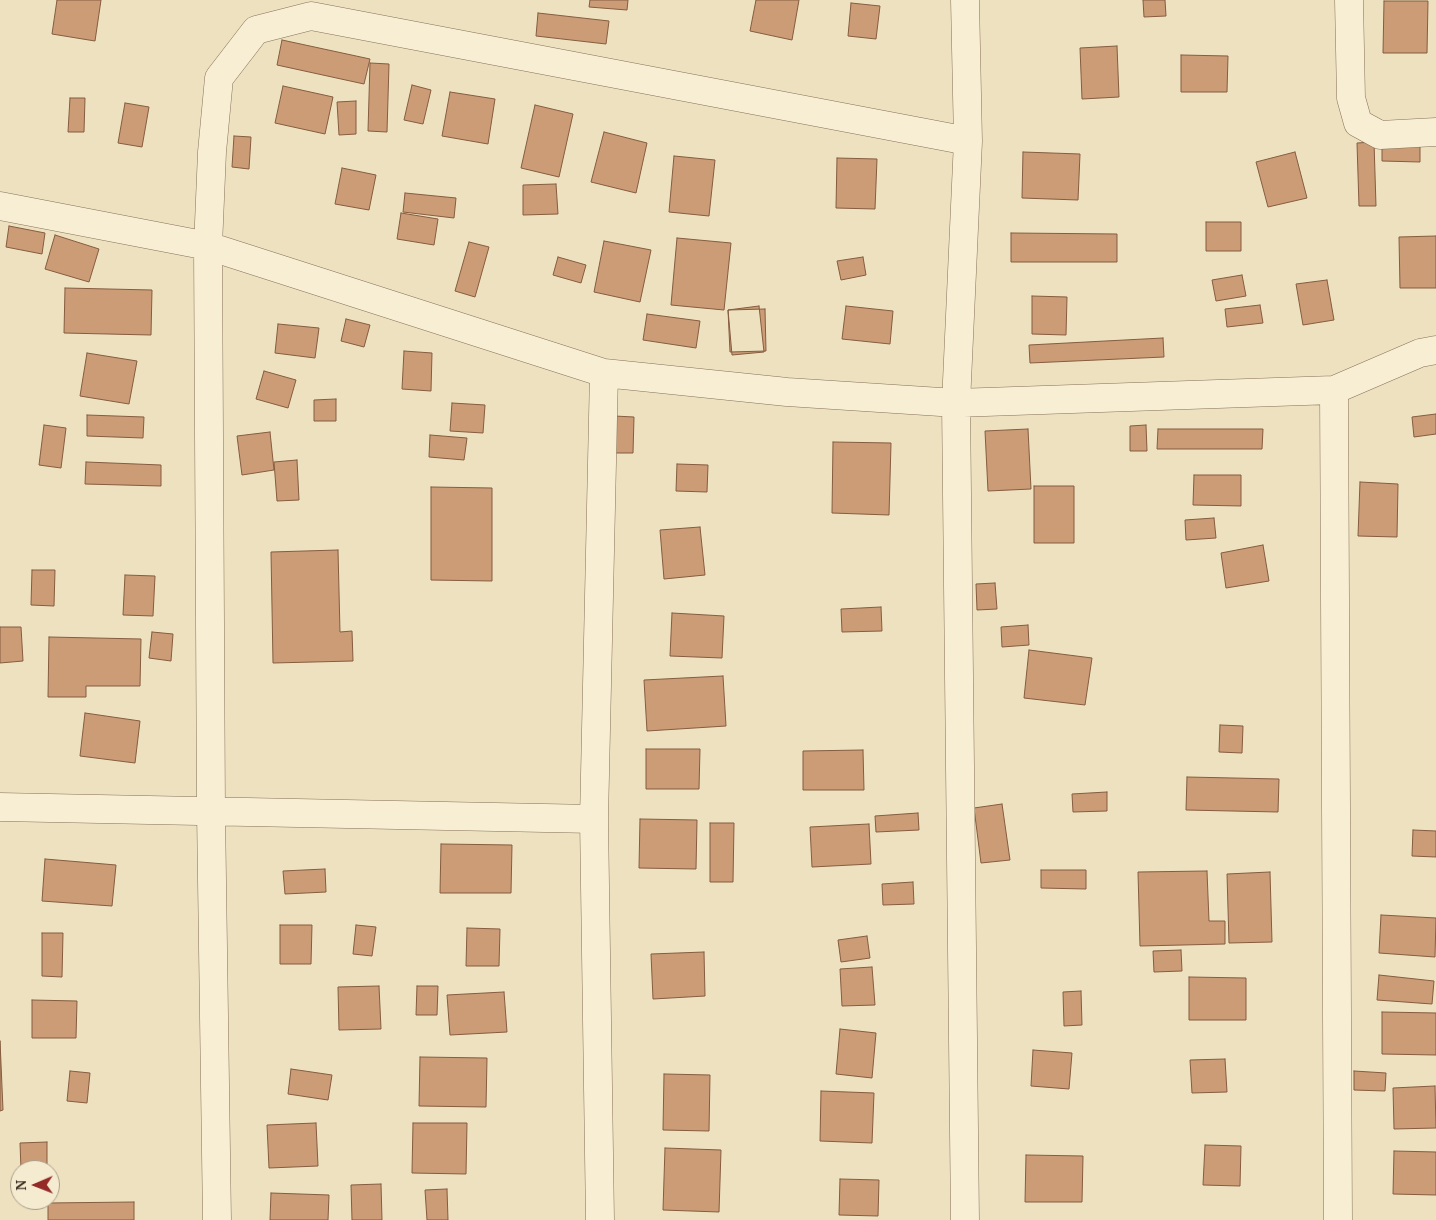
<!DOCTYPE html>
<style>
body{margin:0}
#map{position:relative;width:1436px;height:1220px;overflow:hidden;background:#ede1c0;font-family:"PT Serif",serif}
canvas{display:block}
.north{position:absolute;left:10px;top:1160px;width:50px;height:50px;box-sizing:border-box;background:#f5ebd0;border:1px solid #a99d88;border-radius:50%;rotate:269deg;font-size:14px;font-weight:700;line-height:20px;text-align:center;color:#36291d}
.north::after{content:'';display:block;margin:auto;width:18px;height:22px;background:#942b29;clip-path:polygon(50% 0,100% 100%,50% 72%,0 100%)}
</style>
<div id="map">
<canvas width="1436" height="1220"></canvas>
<div class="north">N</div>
</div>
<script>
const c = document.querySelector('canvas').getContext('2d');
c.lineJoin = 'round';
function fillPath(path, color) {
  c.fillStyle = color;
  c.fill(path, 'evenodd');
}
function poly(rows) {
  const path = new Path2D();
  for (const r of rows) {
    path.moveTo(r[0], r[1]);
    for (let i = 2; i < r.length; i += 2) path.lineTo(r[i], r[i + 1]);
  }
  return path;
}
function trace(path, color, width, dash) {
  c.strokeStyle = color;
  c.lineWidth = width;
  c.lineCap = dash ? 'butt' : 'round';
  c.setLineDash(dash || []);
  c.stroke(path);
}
const building = poly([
 [57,0,101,0,95,41,52,34,57,0],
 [590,0,628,0,627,10,589,7,590,0],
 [756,0,799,0,792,40,750,31,756,0],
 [1143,0,1165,0,1166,16,1144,17,1143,0],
 [1384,1,1428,1,1427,53,1383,53,1384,1],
 [851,3,880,6,876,39,848,36,851,3],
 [538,13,609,21,606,44,536,36,538,13],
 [282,40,370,59,364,84,277,65,282,40],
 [1117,46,1119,97,1082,99,1080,48,1117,46],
 [1181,55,1228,56,1227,92,1181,92,1181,55],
 [370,63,389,64,387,132,368,131,370,63],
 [412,85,431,90,423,124,404,120,412,85],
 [283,86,333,97,325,134,275,123,283,86],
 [450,92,495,99,488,144,442,136,450,92],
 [70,98,85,98,84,132,68,132,70,98],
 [356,101,356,134,339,135,337,102,356,101],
 [125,103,149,107,142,147,118,143,125,103],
 [535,105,573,114,559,177,521,168,535,105],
 [604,132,647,143,636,193,591,182,604,132],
 [234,136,251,137,249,169,232,167,234,136],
 [1374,142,1376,206,1359,206,1357,143,1374,142],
 [1382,144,1420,145,1420,162,1382,161,1382,144],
 [1023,152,1080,154,1078,200,1022,198,1023,152],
 [1295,152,1307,198,1268,207,1256,162,1295,152],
 [674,156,715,160,709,216,669,212,674,156],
 [837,158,877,159,875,209,836,208,837,158],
 [342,168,376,175,369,210,335,204,342,168],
 [556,184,558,214,523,215,523,185,556,184],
 [405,193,456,198,454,218,403,212,405,193],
 [401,213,438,219,434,245,397,239,401,213],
 [1206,222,1241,222,1241,251,1206,251,1206,222],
 [9,226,45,233,42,254,6,247,9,226],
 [1011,233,1117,234,1117,262,1011,262,1011,233],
 [55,235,99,249,89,282,45,269,55,235],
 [1436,236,1436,288,1400,288,1399,237,1436,236],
 [677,238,731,243,724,310,671,305,677,238],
 [604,241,651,250,640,302,594,292,604,241],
 [469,242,489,247,475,297,455,291,469,242],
 [558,257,586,265,581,283,553,275,558,257],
 [863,257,866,275,841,280,837,261,863,257],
 [1242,275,1246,296,1216,301,1212,280,1242,275],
 [1327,280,1334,320,1303,325,1296,284,1327,280],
 [65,288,152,290,151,335,64,333,65,288],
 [1032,296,1067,297,1066,335,1032,334,1032,296],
 [1260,305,1263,323,1227,327,1225,309,1260,305],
 [759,306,764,352,732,355,728,310,759,306],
 [846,306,893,311,890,344,842,339,846,306],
 [765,309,766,351,730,352,728,310,765,309],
 [647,314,700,321,696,348,643,340,647,314],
 [346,319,370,325,364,347,341,341,346,319],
 [278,324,319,328,315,358,275,353,278,324],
 [1163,338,1164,357,1030,363,1029,345,1163,338],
 [404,351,432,353,431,391,402,389,404,351],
 [87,353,137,361,129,404,80,396,87,353],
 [264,371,296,380,288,408,256,399,264,371],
 [336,399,336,421,314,421,314,400,336,399],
 [452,403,485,405,483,433,450,431,452,403],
 [1436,414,1436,434,1414,437,1412,417,1436,414],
 [87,415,144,417,143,438,87,436,87,415],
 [614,416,634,417,633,453,613,453,614,416],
 [44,425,66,428,61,468,39,465,44,425],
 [1146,425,1147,451,1130,451,1130,426,1146,425],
 [1028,429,1031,489,988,491,985,431,1028,429],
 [1158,429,1263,429,1262,449,1157,449,1158,429],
 [270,432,274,470,242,475,237,436,270,432],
 [430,435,467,438,464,460,429,457,430,435],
 [833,442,891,443,889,515,832,513,833,442],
 [297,460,299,500,277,501,274,462,297,460],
 [86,462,161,465,161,486,85,484,86,462],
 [677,464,708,465,707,492,676,491,677,464],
 [1194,475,1241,475,1241,506,1193,505,1194,475],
 [1360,482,1398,484,1397,537,1358,536,1360,482],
 [1034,486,1074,486,1074,543,1034,543,1034,486],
 [431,487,492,488,492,581,431,580,431,487],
 [1214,518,1216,538,1186,540,1185,520,1214,518],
 [700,527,705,575,664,579,660,530,700,527],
 [1263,545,1269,581,1226,588,1221,553,1263,545],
 [338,550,340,632,352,631,353,661,273,663,271,552,338,550],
 [32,570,55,570,54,606,31,605,32,570],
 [125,575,155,576,153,616,123,615,125,575],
 [995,583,997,609,977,610,976,584,995,583],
 [881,607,882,631,842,632,841,609,881,607],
 [672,613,724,616,722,658,670,656,672,613],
 [1028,625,1029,645,1002,647,1001,627,1028,625],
 [0,627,21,627,23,661,0,663,0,627],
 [152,632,173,634,171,661,149,658,152,632],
 [49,637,141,639,140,686,86,686,86,697,48,697,49,637],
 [1029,650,1092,658,1085,705,1024,698,1029,650],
 [723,676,726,726,647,731,644,680,723,676],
 [85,713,140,721,135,763,80,756,85,713],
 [1220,725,1243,726,1242,753,1219,752,1220,725],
 [646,749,700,749,699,789,646,789,646,749],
 [863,750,864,790,803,790,803,751,863,750],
 [1187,777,1279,779,1278,812,1186,810,1187,777],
 [1107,792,1107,811,1073,812,1072,794,1107,792],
 [1002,804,1010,860,981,863,974,808,1002,804],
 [918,813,919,830,876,832,875,816,918,813],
 [640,819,697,820,696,869,639,868,640,819],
 [710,823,734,823,733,882,710,882,710,823],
 [869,824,871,864,812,867,810,827,869,824],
 [1413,830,1436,831,1436,857,1412,856,1413,830],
 [441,844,512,845,511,893,440,893,441,844],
 [45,859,116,865,112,906,42,901,45,859],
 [325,869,326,892,285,894,283,871,325,869],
 [1041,870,1086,870,1086,889,1041,888,1041,870],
 [1207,871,1209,921,1225,921,1225,944,1140,946,1138,872,1207,871],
 [1270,872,1272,942,1229,943,1227,874,1270,872],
 [913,882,914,904,883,905,882,884,913,882],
 [1381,915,1436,918,1435,957,1379,953,1381,915],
 [280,925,312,925,311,964,280,964,280,925],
 [356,925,376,927,372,956,353,954,356,925],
 [467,928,500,929,499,966,466,966,467,928],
 [42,933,63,933,62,977,42,976,42,933],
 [867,936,870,958,841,962,838,940,867,936],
 [1181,950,1182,971,1154,972,1153,951,1181,950],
 [704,952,705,996,653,999,651,954,704,952],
 [872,967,875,1005,842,1006,840,969,872,967],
 [1379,975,1434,981,1432,1004,1377,1000,1379,975],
 [1189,977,1246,978,1246,1020,1189,1020,1189,977],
 [379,986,381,1029,339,1030,338,987,379,986],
 [417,986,438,986,437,1015,416,1015,417,986],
 [1081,991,1082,1025,1064,1026,1063,992,1081,991],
 [504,992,507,1032,450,1035,447,995,504,992],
 [32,1000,77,1001,76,1038,32,1038,32,1000],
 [1382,1012,1436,1013,1436,1055,1382,1054,1382,1012],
 [840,1029,876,1033,872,1078,836,1074,840,1029],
 [0,1041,3,1110,0,1111,0,1041],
 [1033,1050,1072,1053,1069,1089,1031,1086,1033,1050],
 [420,1057,487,1058,486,1107,419,1106,420,1057],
 [1225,1059,1227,1092,1192,1093,1190,1060,1225,1059],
 [291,1069,332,1075,328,1100,288,1094,291,1069],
 [70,1071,90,1073,87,1103,67,1101,70,1071],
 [1354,1071,1386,1073,1385,1091,1354,1090,1354,1071],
 [664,1074,710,1075,709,1131,663,1130,664,1074],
 [1435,1086,1436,1128,1394,1129,1393,1088,1435,1086],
 [821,1091,874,1093,872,1143,820,1141,821,1091],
 [316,1123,318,1166,269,1168,267,1125,316,1123],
 [413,1123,467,1123,466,1174,412,1173,413,1123],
 [47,1142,47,1170,21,1170,20,1143,47,1142],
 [1205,1145,1241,1146,1240,1186,1203,1185,1205,1145],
 [665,1148,721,1150,719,1212,663,1210,665,1148],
 [1394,1151,1436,1152,1436,1195,1393,1194,1394,1151],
 [1026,1155,1083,1156,1082,1202,1025,1202,1026,1155],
 [840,1179,879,1180,878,1216,839,1215,840,1179],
 [381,1184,382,1220,352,1220,351,1185,381,1184],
 [447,1189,448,1220,427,1220,425,1190,447,1189],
 [271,1193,329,1195,328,1220,270,1220,271,1193],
 [134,1202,134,1220,48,1220,48,1203,134,1202]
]);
fillPath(building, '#cb9c76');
trace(building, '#855c3f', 1);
const minor = poly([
 [965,0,968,141,956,403,965,1220],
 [1349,0,1351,98,1358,123,1380,135,1436,132],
 [0,206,208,246,604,373,787,392,956,403,1334,390,1420,353,1436,350],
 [1334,390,1338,1220],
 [0,807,594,819],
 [217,1220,211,812,208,246,212,152,219,78,256,30,311,16,968,141],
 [600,1220,594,819,604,373]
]);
trace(minor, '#867258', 29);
trace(minor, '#f8eed3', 28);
</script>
